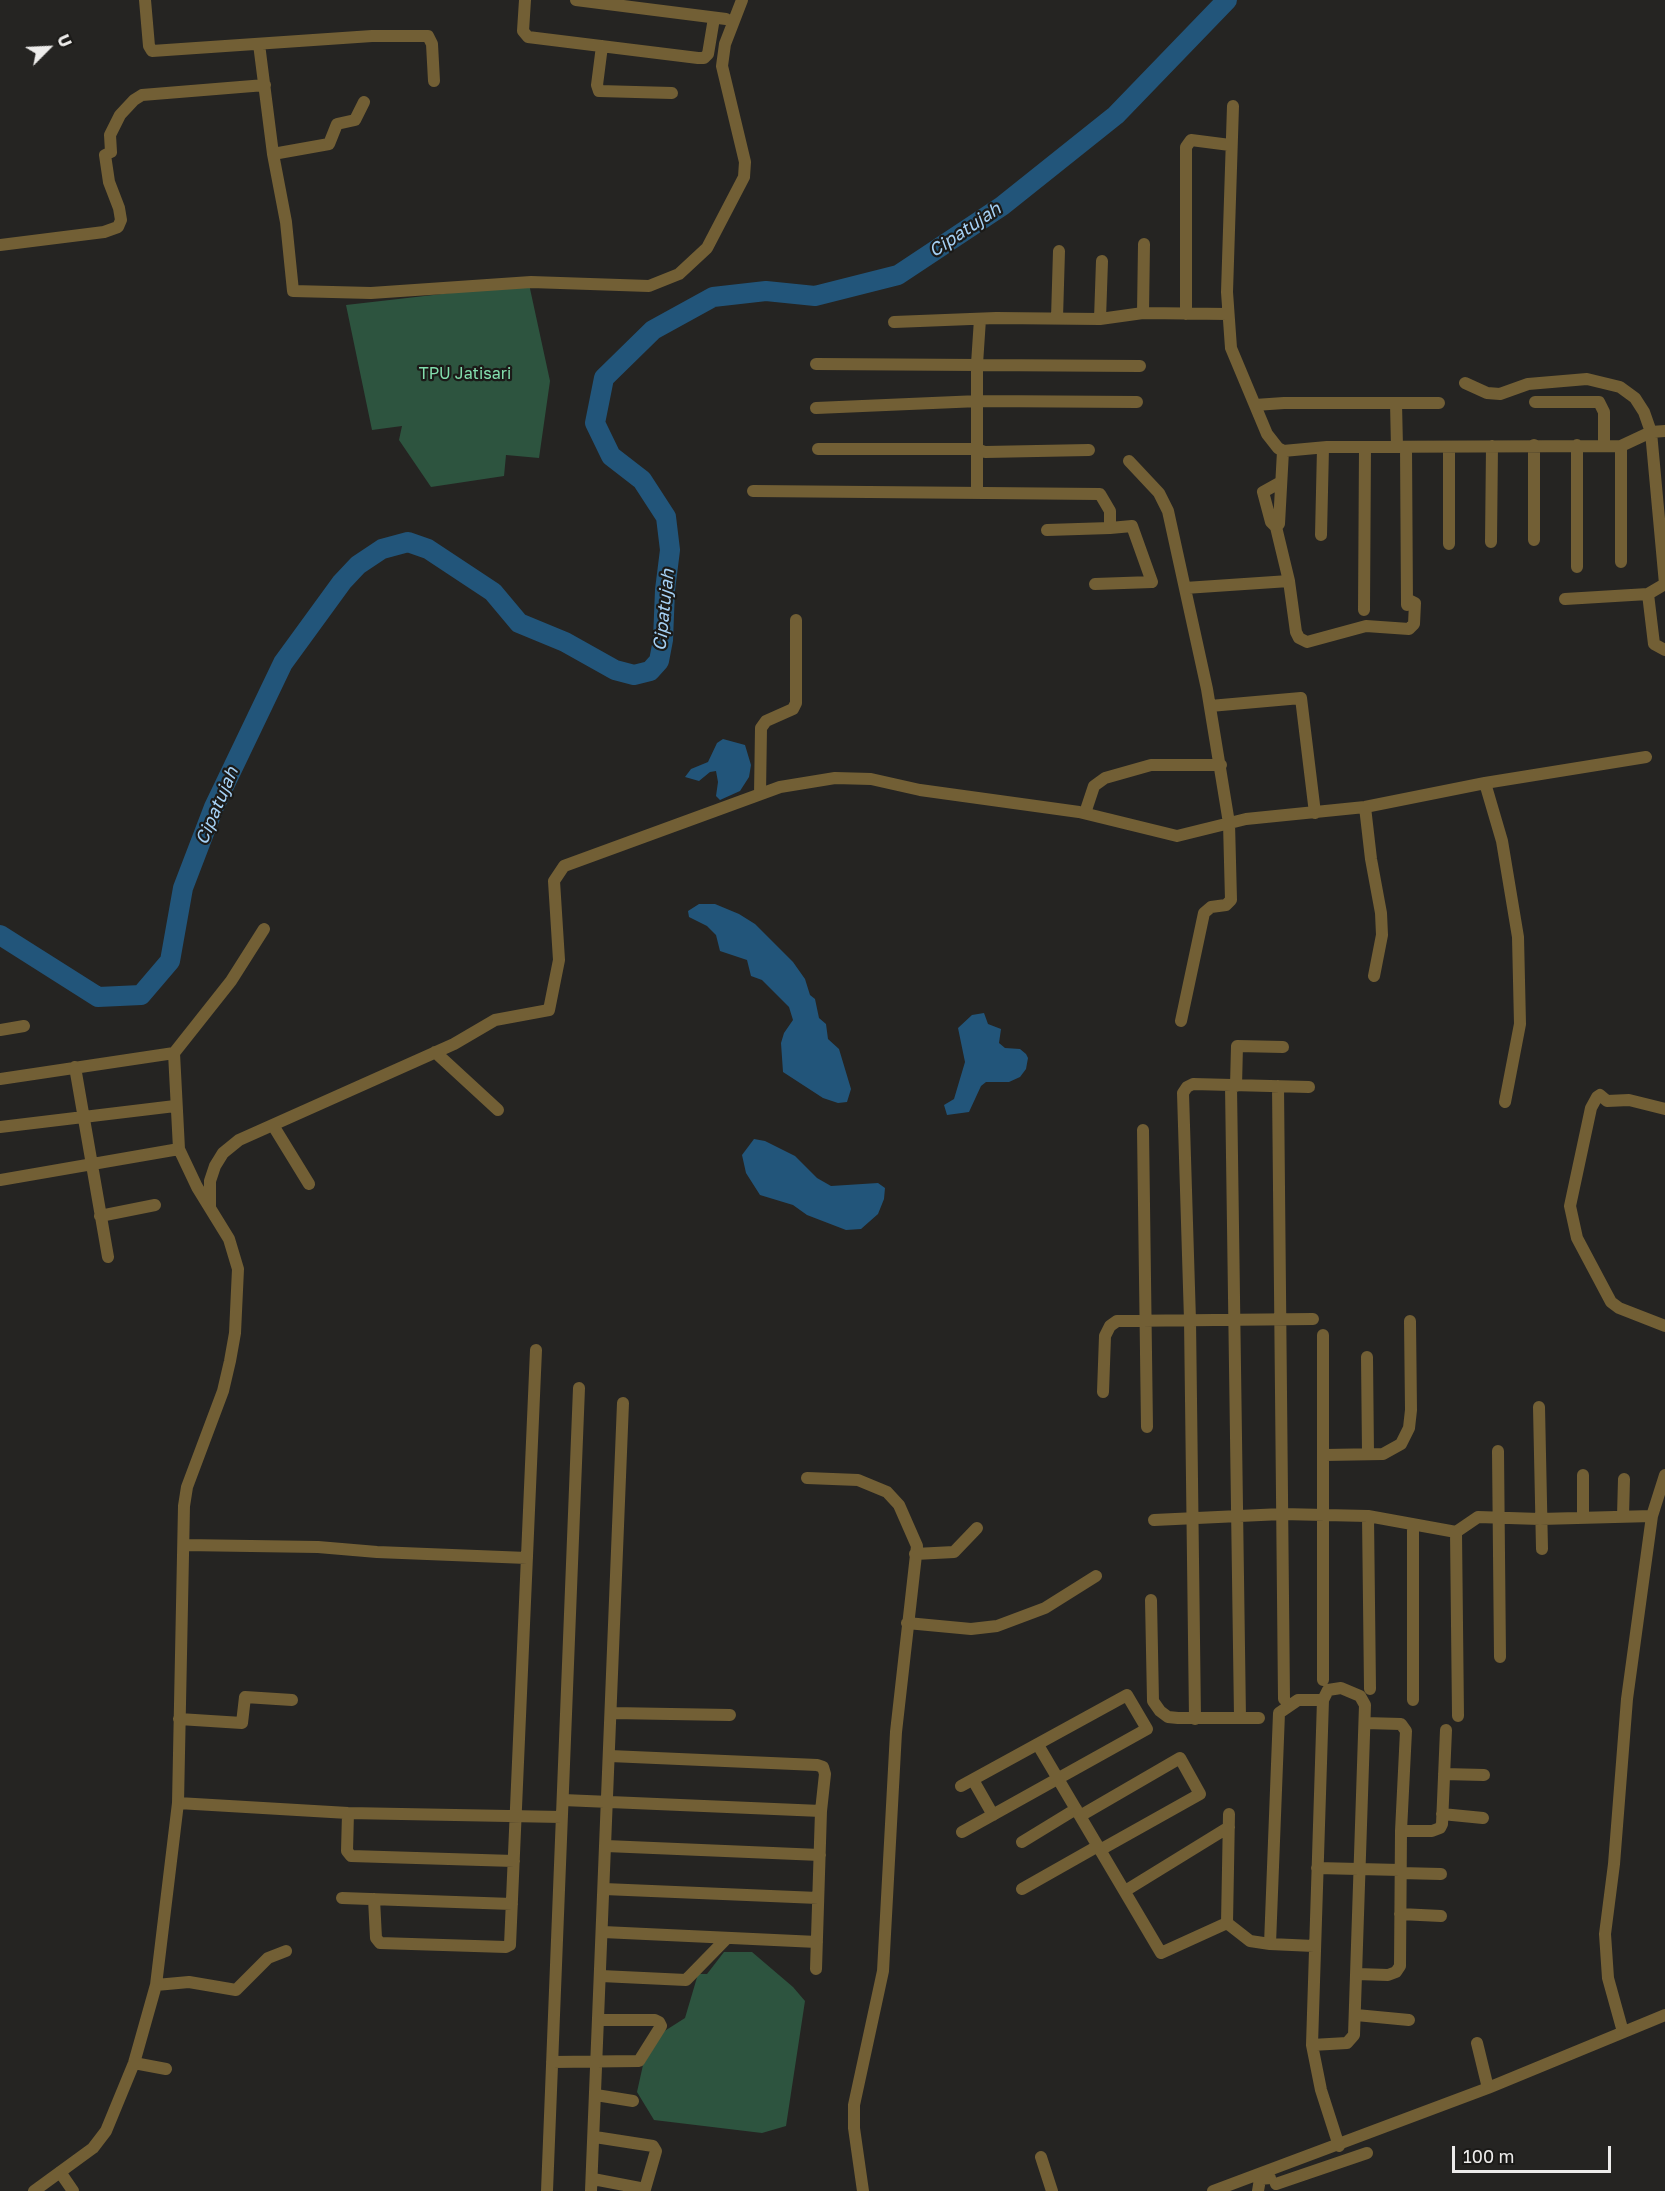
<!DOCTYPE html>
<style>
body{margin:0}
#map{position:relative;width:1665px;height:2191px;overflow:hidden;background:#252422;font-family:"Golos Text",sans-serif}
canvas{display:block}
.north{position:absolute;left:18px;top:18px;width:60px;height:60px;-webkit-text-stroke:4px #1b1a18;paint-order:stroke;rotate:66deg;font-size:16px;font-weight:700;line-height:24px;text-align:center;color:#edeceb}
.north::after{content:'';display:block;margin:auto;width:21px;height:27px;background:#edeceb;clip-path:polygon(50% 0,100% 100%,50% 72%,0 100%)}
.scale{position:absolute;left:1452px;top:2146px;width:159px;height:27px;box-sizing:border-box;border:3px solid #edeceb;border-top:0;padding-left:8px;font-size:18px;line-height:21px;white-space:nowrap;color:#edeceb;-webkit-text-stroke:4px #1b1a18;paint-order:stroke}
</style>
<div id="map">
<canvas width="1665" height="2191"></canvas>
<div class="north">U</div>
<div class="scale">100 m</div>
</div>
<script>
const c = document.querySelector('canvas').getContext('2d');
c.lineJoin = 'round';
function fillPath(path, color) {
  c.fillStyle = color;
  c.fill(path, 'evenodd');
}
function poly(rows) {
  const path = new Path2D();
  for (const r of rows) {
    path.moveTo(r[0], r[1]);
    for (let i = 2; i < r.length; i += 2) path.lineTo(r[i], r[i + 1]);
  }
  return path;
}
function trace(path, color, width, dash) {
  c.strokeStyle = color;
  c.lineWidth = width;
  c.lineCap = dash ? 'butt' : 'round';
  c.setLineDash(dash || []);
  c.stroke(path);
}
function write(font, color, halo, rows, align = 'center') {
  c.font = font + ' "Golos Text",sans-serif';
  c.lineWidth = 4.5;
  c.setLineDash([]);
  c.textBaseline = 'middle';
  c.strokeStyle = halo;
  c.fillStyle = color;
  for (const [text, x, y, turn = 0] of rows) {
    c.save();
    c.translate(x, y);
    c.rotate((+turn || 0) * Math.PI / 180);
    c.textAlign = isNaN(turn) ? turn : align;
    if (halo) c.strokeText(text, 0, 0);
    c.fillText(text, 0, 0);
    c.restore();
  }
}
fillPath(poly([
 [529,284,550,381,539,458,506,455,504,476,431,487,399,440,402,426,372,430,346,305],
 [724,1952,752,1952,793,1987,805,2001,786,2126,762,2133,654,2120,637,2092,643,2065,663,2032,685,2018,698,1974,707,1974]
]), '#2d543f');
fillPath(poly([
 [723,739,745,745,751,765,749,777,740,791,720,800,716,796,718,782,716,771,710,772,699,781,685,777,691,769,708,762,717,743],
 [699,904,715,904,739,914,755,924,793,962,805,979,810,995,815,999,819,1018,826,1024,828,1039,839,1049,851,1089,847,1102,838,1103,823,1098,783,1072,781,1043,784,1033,793,1020,789,1007,762,980,751,976,747,960,720,951,716,935,707,926,689,917,688,911],
 [984,1013,988,1024,1001,1029,999,1043,1005,1048,1020,1049,1026,1054,1028,1058,1026,1069,1020,1077,1009,1082,986,1082,981,1086,969,1112,947,1115,944,1105,954,1099,965,1062,958,1028,972,1015],
 [754,1139,765,1141,795,1156,817,1178,831,1186,878,1183,885,1188,884,1199,878,1214,861,1229,846,1230,807,1215,793,1205,760,1195,746,1173,742,1155]
]), '#22557a');
trace(poly([
 [0,935,98,997,141,995,170,961,183,888,214,807,283,663,342,582,358,565,382,549,408,542,428,549,493,592,519,623,565,642,615,670,634,675,650,671,659,661,663,640,665,590,670,550,666,517,642,480,611,456,595,423,604,378,653,330,713,297,766,291,815,296,898,275,1002,206,1116,115,1227,0]
]), '#22557a', 20);
trace(poly([
 [145,0,149,46,152,51,372,36,428,36,432,44,434,81],
 [525,0,523,31,528,37,698,58,704,58,708,54,714,18],
 [576,0,726,19],
 [259,44,273,154,286,222,293,291,371,293,531,282,649,286,679,274,707,248,744,177,745,162,722,66,725,44,742,0],
 [602,46,597,85,599,91,672,93],
 [1233,106,1227,292,1231,348,1267,434,1278,448,1283,451,1327,447,1621,446,1651,432,1665,431],
 [273,154,329,144,337,124,355,120,364,102],
 [0,245,104,232,118,227,121,220,119,208,109,182,105,155,111,152,110,135,120,115,134,100,142,95,265,85],
 [1143,313,1144,244],
 [1186,314,1186,147,1191,140,1230,145],
 [1057,318,1059,251],
 [1100,319,1102,261],
 [894,322,996,318,1100,319,1143,313,1228,314],
 [816,364,1140,366],
 [1465,383,1487,393,1500,394,1528,384,1587,379,1620,387,1635,398,1644,412,1651,432,1665,584],
 [1535,402,1599,402,1604,412,1604,445],
 [1396,403,1397,447],
 [1255,405,1284,403,1439,403],
 [816,408,979,401,1137,402],
 [1534,445,1534,540],
 [1577,445,1577,567],
 [1621,446,1621,562],
 [1406,447,1407,605],
 [818,449,977,449,985,452,1089,450],
 [1129,461,1159,493,1168,511,1207,689,1229,823,1231,900,1226,905,1211,907,1204,913,1181,1021],
 [1281,482,1263,492,1271,522,1276,527,1279,524,1283,451],
 [753,491,1100,494,1110,511,1110,528,1132,526,1152,582,1095,584],
 [977,493,977,364,980,319],
 [1276,527,1289,581],
 [1047,530,1110,528],
 [1321,535,1323,448],
 [1491,542,1492,446],
 [1449,544,1449,447],
 [1185,588,1289,581,1296,632,1299,638,1307,642,1366,626,1409,629,1414,624,1415,603,1407,599],
 [1648,594,1654,644,1665,650],
 [1565,599,1648,594,1665,584],
 [1364,610,1365,447],
 [1210,706,1301,698,1315,813],
 [1485,783,1502,841,1518,937,1520,1024,1505,1102],
 [760,794,761,728,766,721,793,709,796,703,796,620],
 [1365,807,1371,859,1381,913,1382,935,1374,976],
 [1085,813,1094,786,1105,778,1151,765,1221,765],
 [0,1030,24,1026],
 [435,1052,498,1110],
 [75,1067,108,1257],
 [0,1079,174,1053,231,981,264,929],
 [1231,1086,1240,1717],
 [1236,1086,1237,1046,1283,1047],
 [1278,1086,1284,1699],
 [1665,1109,1629,1100,1607,1101,1600,1095,1597,1097,1591,1108,1570,1206,1577,1238,1611,1302,1619,1308,1665,1326],
 [0,1127,175,1106],
 [274,1127,309,1184],
 [1143,1130,1147,1427],
 [0,1180,179,1149],
 [210,1207,210,1181,215,1166,223,1153,239,1140,454,1044,495,1020,549,1010,559,960,554,881,564,866,780,787,835,778,871,779,920,790,1079,812,1177,836,1246,819,1365,807,1485,783,1646,757],
 [100,1216,155,1205],
 [1367,1357,1368,1454],
 [1103,1392,1105,1336,1110,1326,1117,1321,1313,1319],
 [1539,1407,1542,1549],
 [1498,1451,1500,1657],
 [1325,1455,1383,1454,1401,1444,1409,1428,1411,1410,1410,1321],
 [807,1478,858,1480,887,1492,899,1505,917,1546,896,1732,883,1971,854,2105,854,2128,863,2191],
 [1368,1516,1370,1689],
 [1583,1516,1583,1475],
 [1623,1516,1624,1479],
 [1154,1520,1282,1514,1368,1516,1456,1532,1478,1517,1540,1519,1652,1516],
 [1456,1532,1458,1716],
 [184,1545,318,1547,377,1552,527,1558],
 [915,1554,954,1552,977,1528],
 [1151,1600,1153,1701,1160,1711,1168,1717,1178,1718,1259,1718],
 [907,1623,971,1629,997,1626,1045,1608,1096,1576],
 [1323,1680,1323,1335],
 [1413,1700,1413,1525],
 [612,1713,730,1715],
 [179,1719,242,1723,245,1697,292,1700],
 [1195,1719,1190,1320,1183,1093,1187,1087,1193,1084,1309,1087],
 [1038,1745,1161,1953,1227,1923],
 [610,1756,817,1765,823,1767,825,1774,821,1811,816,1969],
 [1444,1774,1484,1775],
 [973,1780,993,1815],
 [961,1786,1127,1695,1147,1729,962,1832],
 [563,1800,821,1811],
 [178,1803,348,1813,562,1817],
 [348,1813,347,1851,351,1856,514,1861],
 [1229,1814,1227,1923,1250,1941,1270,1944],
 [1442,1814,1483,1818],
 [1080,1816,1180,1758,1200,1794,1100,1850],
 [1401,1831,1432,1831,1440,1828,1442,1824,1446,1730],
 [1022,1842,1076,1809],
 [606,1846,820,1855],
 [1317,1868,1400,1870],
 [1400,1873,1441,1874],
 [604,1889,818,1898],
 [1022,1889,1098,1846],
 [1125,1891,1229,1827],
 [342,1898,512,1904],
 [374,1899,376,1938,380,1943,506,1947,510,1945,536,1350],
 [1400,1914,1441,1916],
 [603,1932,817,1942],
 [1314,1946,1270,1944,1279,1713,1298,1700,1323,1700],
 [1357,1974,1388,1975,1396,1972,1400,1966,1401,1831,1406,1731,1401,1724,1365,1723],
 [601,1976,686,1980,727,1938],
 [156,1985,189,1982,236,1990,268,1958,286,1951],
 [1356,2015,1409,2020],
 [1623,2032,1608,1978,1605,1934,1614,1864,1627,1699,1652,1516,1665,1475],
 [1477,2043,1488,2088],
 [1312,2045,1347,2043,1354,2035,1365,1705,1360,1696,1341,1688,1328,1690,1323,1700,1312,2045,1321,2090,1339,2146],
 [552,2062,639,2061,661,2026,659,2022,655,2020,599,2020],
 [134,2063,166,2069],
 [596,2095,633,2101],
 [1041,2157,1052,2191],
 [60,2172,73,2191],
 [593,2179,645,2189,656,2151,653,2146,595,2137],
 [1276,2184,1367,2153],
 [34,2191,93,2148,106,2131,134,2063,156,1985,178,1803,184,1506,187,1487,223,1391,230,1361,235,1333,238,1269,229,1239,197,1187,179,1149,174,1053],
 [547,2191,579,1388],
 [591,2191,623,1403],
 [1213,2191,1488,2088,1665,2015],
 [1258,2191,1260,2179,1270,2178]
]), '#725f35', 12);
write('16px', '#83dead', '#1b1a18', [
 ["TPU Jatisari",465,374]
]);
write('italic 18px', '#a6d1f5', '#1b1a18', [
 ["Cipatujah",965,230,-34],
 ["Cipatujah",664,610,-84],
 ["Cipatujah",217,806,-67]
]);
</script>
